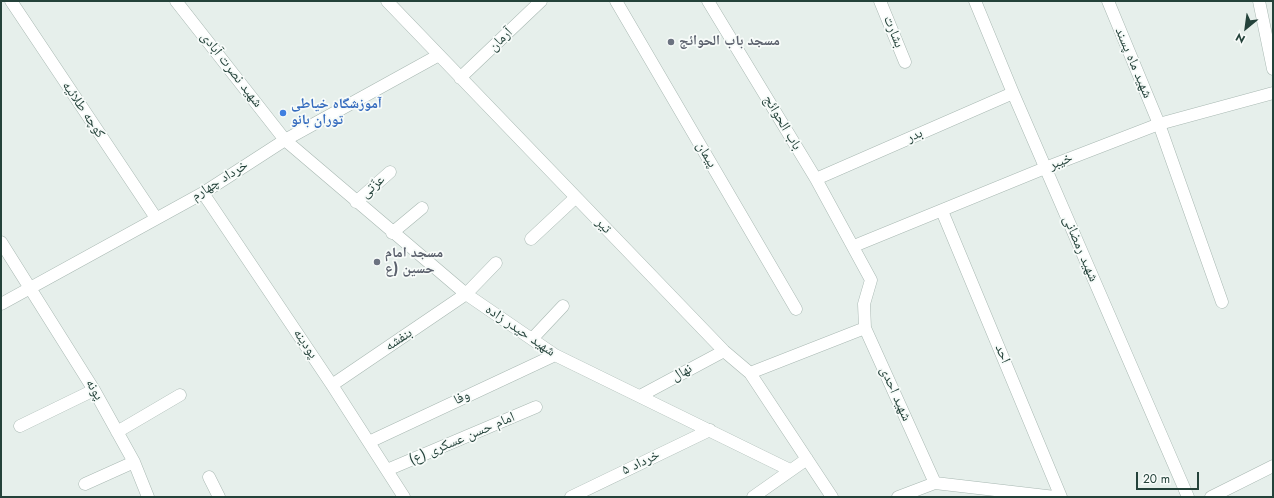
<!DOCTYPE html>
<meta charset="utf-8">
<style>
body{margin:0}
#map{position:relative;width:1274px;height:498px;overflow:hidden;background:#e6efeb;font-family:Jost,sans-serif}
canvas{display:block}
.frame{position:absolute;inset:0;border:2px solid #24423a;pointer-events:none}
.north{position:absolute;left:1226px;top:8px;width:40px;height:40px;-webkit-text-stroke:3px #f7fbf9;paint-order:stroke;rotate:209deg;font-size:11px;font-weight:700;line-height:16px;text-align:center;color:#24423a}
.north::after{content:'';display:block;margin:auto;width:14px;height:18px;background:#24423a;clip-path:polygon(50% 0,100% 100%,50% 72%,0 100%)}
.scale{position:absolute;left:1136px;top:472px;width:63px;height:18px;box-sizing:border-box;border:2px solid #24423a;border-top:0;padding-left:5px;font-size:12px;line-height:14px;white-space:nowrap;color:#24423a;-webkit-text-stroke:3px #f7fbf9;paint-order:stroke}
</style>
<div id="map">
<canvas width="1274" height="498"></canvas>
<div class="frame"></div>
<div class="north">N</div>
<div class="scale">20 m</div>
</div>
<script>
const c = document.querySelector('canvas').getContext('2d');
c.lineJoin = 'round';
function poly(rows) {
  const path = new Path2D();
  for (const r of rows) {
    path.moveTo(r[0], r[1]);
    for (let i = 2; i < r.length; i += 2) path.lineTo(r[i], r[i + 1]);
  }
  return path;
}
function trace(path, color, width, dash) {
  c.strokeStyle = color;
  c.lineWidth = width;
  c.lineCap = dash ? 'butt' : 'round';
  c.setLineDash(dash || []);
  c.stroke(path);
}
function write(font, color, halo, rows, align = 'center') {
  c.font = font + ' Jost,"Noto Naskh Arabic",sans-serif';
  c.lineWidth = 3.5;
  c.setLineDash([]);
  c.textBaseline = 'middle';
  c.strokeStyle = halo;
  c.fillStyle = color;
  for (const [text, x, y, turn = 0] of rows) {
    c.save();
    c.translate(x, y);
    c.rotate((+turn || 0) * Math.PI / 180);
    c.textAlign = isNaN(turn) ? turn : align;
    if (halo) c.strokeText(text, 0, 0);
    c.fillText(text, 0, 0);
    c.restore();
  }
}
const minor = poly([
 [11,1,156,218],
 [176,1,285,140,466,294,555,355,790,470],
 [387,1,724,351,750,373,832,497],
 [616,1,796,309],
 [708,1,816,179,871,280,864,304,865,328,935,483],
 [880,1,905,62],
 [975,1,1013,93,1188,497],
 [1108,1,1159,124,1222,302],
 [1259,1,1273,69],
 [460,78,541,1],
 [816,179,1013,93],
 [203,193,332,385,404,497],
 [356,202,390,172],
 [942,211,1061,497],
 [392,233,422,208],
 [531,239,575,198],
 [1,242,94,390,134,462,148,497],
 [854,246,1045,168,1159,124,1273,93],
 [1,304,203,193,285,140,439,55],
 [532,339,563,306],
 [750,373,865,328],
 [332,385,466,294,496,263],
 [640,396,724,351],
 [20,426,94,390],
 [117,432,180,395],
 [369,442,555,355],
 [387,470,536,407],
 [209,477,219,497],
 [85,484,134,462],
 [571,497,710,430],
 [753,497,807,459],
 [898,497,935,483,1055,497],
 [1211,497,1273,466]
]);
trace(minor, '#a8b8b2', 13);
trace(minor, '#fff', 12);
for (const [x, y, r, color] of [
 [671,42,4,"#6b7280"],
 [283,113,4,"#3f7fe0"],
 [377,262,4,"#6b7280"]
]) {
  const dot = new Path2D();
  dot.arc(x, y, r, 0, 2 * Math.PI);
  c.fillStyle = color;
  c.fill(dot);
  trace(dot, '#f7fbf9', 1.5);
}
write('14px', '#24423a', '#f7fbf9', [
 ["بشارت",893,32,68],
 ["آرمان",501,40,-44],
 ["شهید ماه پسند",1133,63,67],
 ["شهید نصرت آبادی",231,70,52],
 ["کوچه طلائیه",83,110,56],
 ["باب الحوائج",782,123,59],
 ["بدر",915,136,-24],
 ["پیمان",706,155,60],
 ["خیبر",1061,162,-21],
 ["خرداد چهارم",220,181,-32],
 ["عزّتی",373,187,-42],
 ["تیر",603,226,46],
 ["شهید رمضانی",1080,249,67],
 ["شهید حیدر زاده",520,331,34],
 ["بنفشه",399,340,-34],
 ["پودینه",305,344,56],
 ["احد",1002,354,67],
 ["نهال",682,373,-28],
 ["پونه",94,390,60],
 ["شهید احدی",895,394,66],
 ["وفا",462,398,-25],
 ["امام حسن عسکری (ع)",462,439,-23],
 ["خرداد ۵",641,463,-26]
]);
write('bold 14px', '#5b616d', '#f7fbf9', [
 ["مسجد باب الحوائج",679,42],
 ["مسجد امام",385,254],
 ["حسین (ع",385,270]
], 'left');
write('bold 14px', '#366cbe', '#f7fbf9', [
 ["آموزشگاه خیاطی",291,105],
 ["توران بانو",291,121]
], 'left');
</script>
